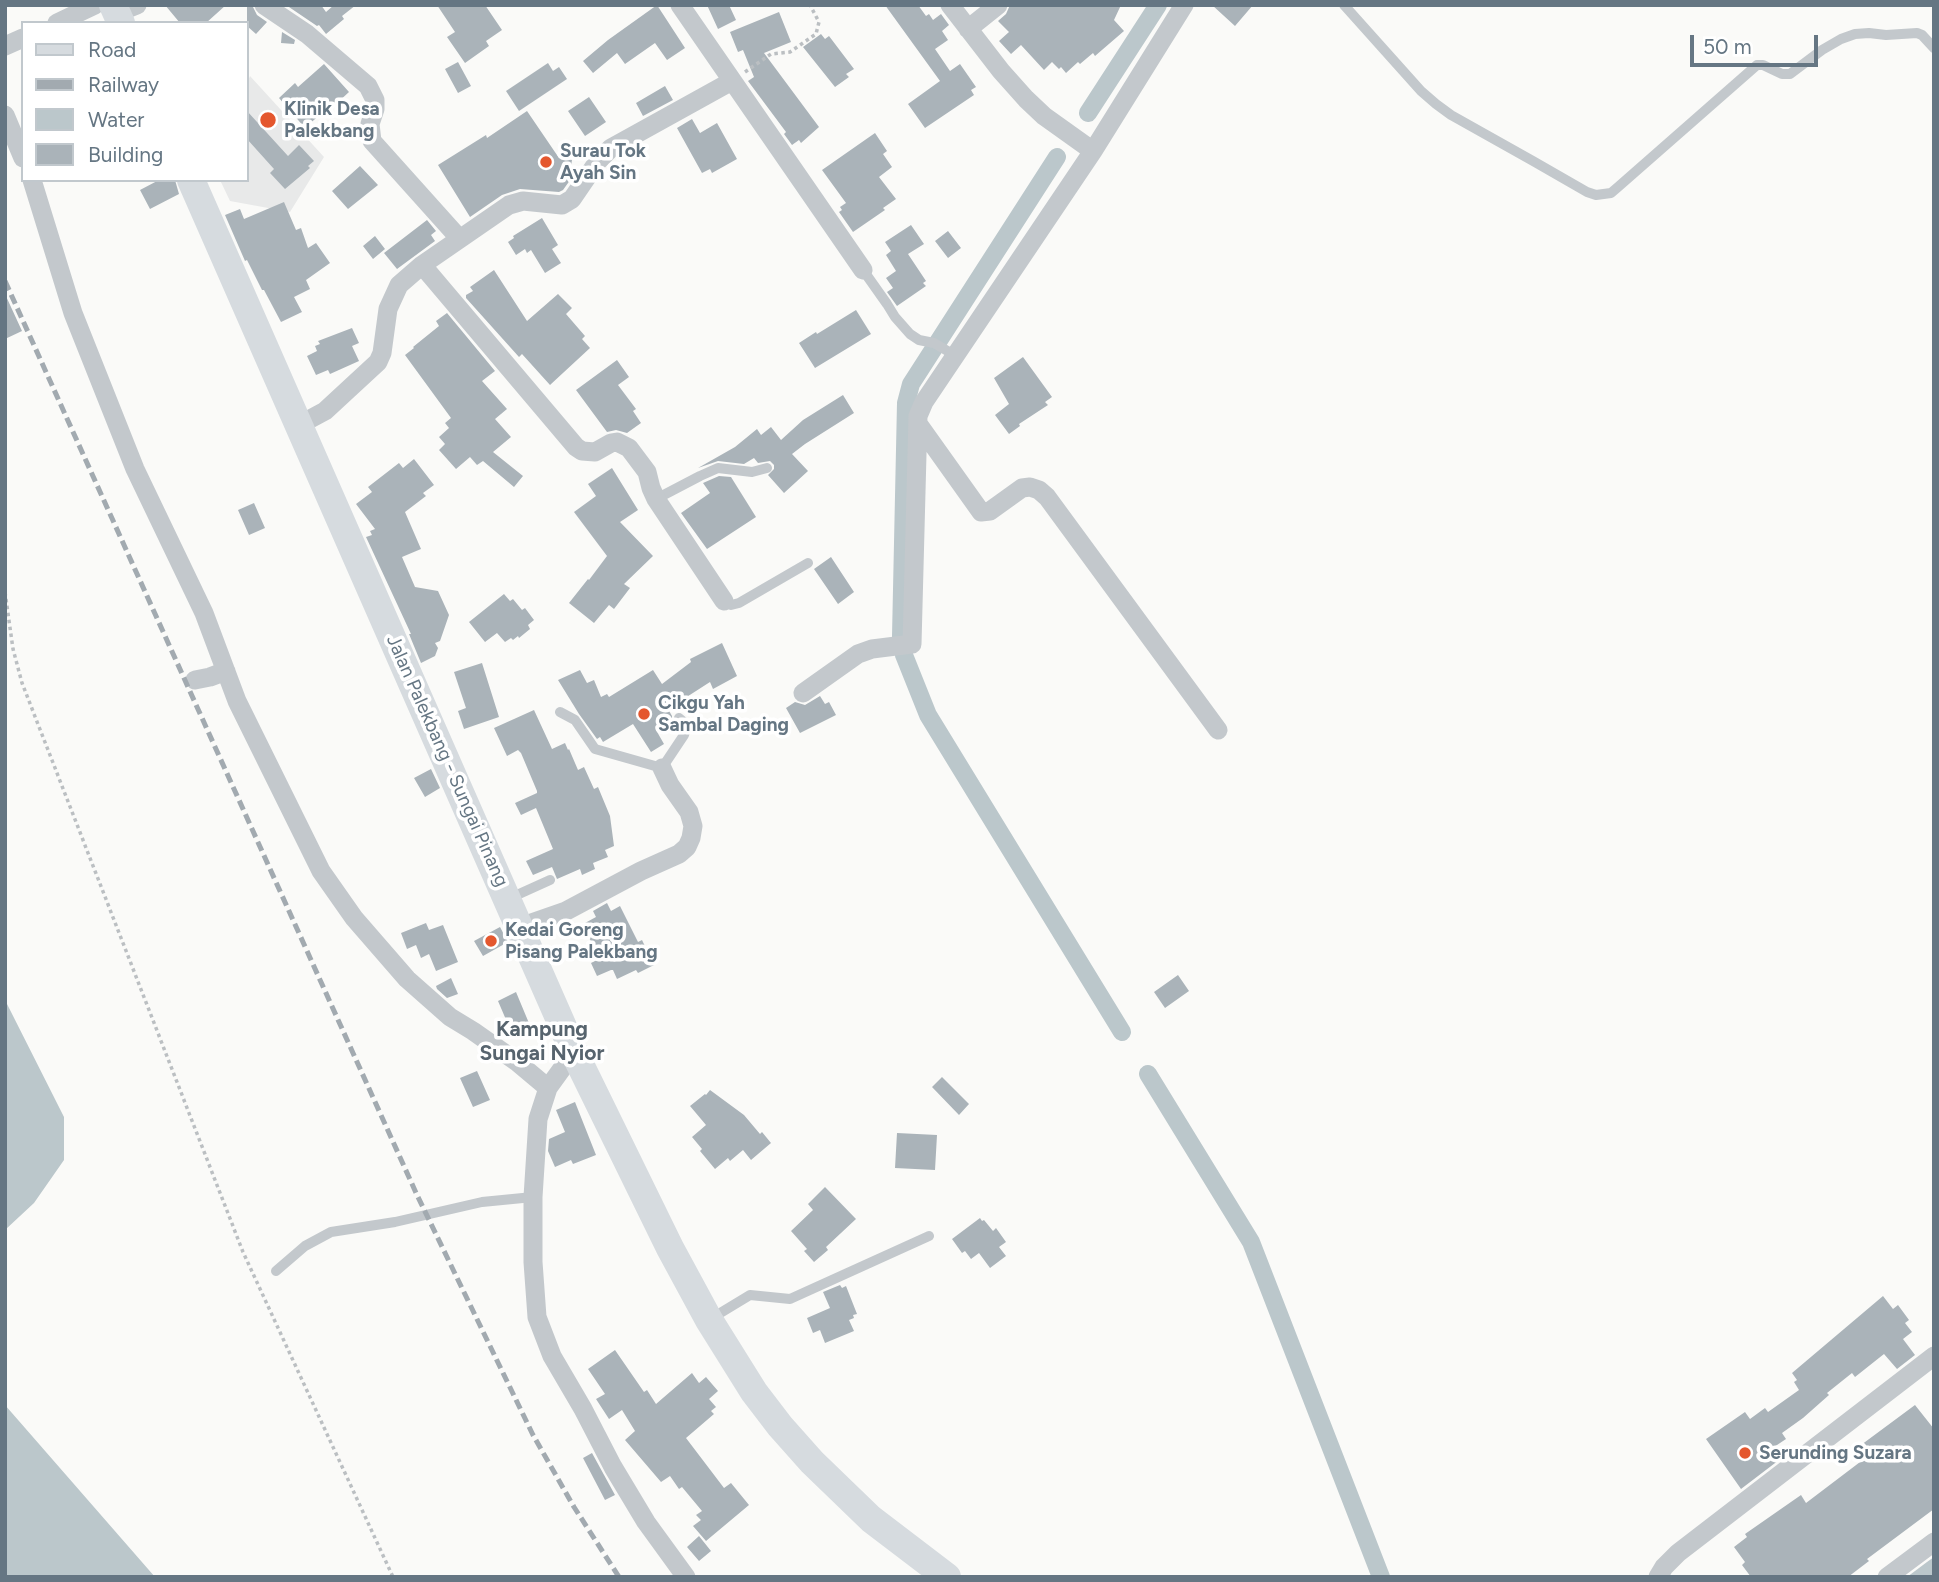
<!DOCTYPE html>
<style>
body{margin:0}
#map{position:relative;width:1939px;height:1582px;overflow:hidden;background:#fafaf8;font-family:Figtree,sans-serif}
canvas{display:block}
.frame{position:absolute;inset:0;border:7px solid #657683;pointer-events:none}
.legend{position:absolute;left:21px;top:21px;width:228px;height:161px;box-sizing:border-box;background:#fff;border:2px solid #c1c8cd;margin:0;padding:9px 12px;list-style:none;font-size:21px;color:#657683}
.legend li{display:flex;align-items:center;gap:14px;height:35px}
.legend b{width:35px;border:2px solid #c1c8cd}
.scale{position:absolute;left:1690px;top:35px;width:128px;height:32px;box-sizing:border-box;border:4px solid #657683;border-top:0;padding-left:9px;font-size:21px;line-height:24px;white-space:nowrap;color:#657683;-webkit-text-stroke:5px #fff;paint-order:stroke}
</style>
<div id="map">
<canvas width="1939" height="1582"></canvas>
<div class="frame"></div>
<ul class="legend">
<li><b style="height:9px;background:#d6dbdf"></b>Road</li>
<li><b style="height:9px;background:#a2aab0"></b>Railway</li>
<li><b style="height:19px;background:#bbc7cb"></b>Water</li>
<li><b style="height:19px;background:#aab3b9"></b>Building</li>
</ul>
<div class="scale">50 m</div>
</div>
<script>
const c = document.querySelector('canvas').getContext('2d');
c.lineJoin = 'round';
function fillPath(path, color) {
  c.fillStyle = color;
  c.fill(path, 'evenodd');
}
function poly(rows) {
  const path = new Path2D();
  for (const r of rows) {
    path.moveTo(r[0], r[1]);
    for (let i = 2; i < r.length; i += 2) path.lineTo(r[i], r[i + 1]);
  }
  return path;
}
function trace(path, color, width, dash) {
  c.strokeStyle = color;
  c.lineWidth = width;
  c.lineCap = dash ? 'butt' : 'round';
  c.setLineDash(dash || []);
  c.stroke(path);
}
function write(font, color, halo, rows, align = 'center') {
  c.font = font + ' Figtree,sans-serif';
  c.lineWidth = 7;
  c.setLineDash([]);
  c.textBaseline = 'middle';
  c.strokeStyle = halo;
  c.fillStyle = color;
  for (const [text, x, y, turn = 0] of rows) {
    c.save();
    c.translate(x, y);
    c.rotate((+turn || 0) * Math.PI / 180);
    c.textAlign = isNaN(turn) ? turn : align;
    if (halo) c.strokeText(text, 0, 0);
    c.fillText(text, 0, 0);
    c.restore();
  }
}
fillPath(poly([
 [250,76,324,157,290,212,230,201,220,180,247,180,247,83]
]), '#e8e9e9');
fillPath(poly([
 [5,1000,64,1117,64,1160,34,1203,5,1230],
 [5,1405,155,1577,5,1577],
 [1934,1557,1934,1577,1907,1577,1927,1562]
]), '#bbc7cb');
trace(poly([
 [1088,113,1158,5],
 [1057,157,911,384,906,403,901,636,904,655,928,715,1122,1032],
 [1148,1074,1251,1242,1381,1577]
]), '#bbc7cb', 18);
fillPath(poly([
 [165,5,226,5,206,23,180,23],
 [247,5,252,5,257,15,267,22,256,34,247,26],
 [286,5,321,5,326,12,334,5,356,5,342,16,344,19,326,34,319,25,317,26],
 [437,5,485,5,502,30,486,41,489,46,465,63,447,37,455,32],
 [657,5,685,48,667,60,655,43,625,64,617,53,593,73,583,61,608,40],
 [707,5,729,5,736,20,718,29],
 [885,5,918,5,926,16,929,14,933,20,941,14,949,25,942,31,948,40,935,49,950,71,960,64,976,87,971,90,974,95,925,128,908,104,940,81],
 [1010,5,1121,5,1114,20,1124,31,1095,56,1093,53,1080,64,1078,62,1066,73,1061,67,1059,69,1052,62,1044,70,1021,45,1011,54,999,41,1009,32,998,21,1006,14],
 [1212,5,1253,5,1235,26],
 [779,12,791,42,764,53,819,127,801,143,799,140,792,145,784,134,786,132,748,81,754,77,743,50,738,52,730,32],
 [282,32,295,40,294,44,281,43],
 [821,34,825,39,829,36,854,69,846,74,849,77,835,87,803,47],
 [458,62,471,86,458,93,445,69],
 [548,63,553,71,559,67,567,79,519,111,506,91],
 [324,64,349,92,336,104,334,102,305,128,279,98,295,83,298,87],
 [665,86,673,100,643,116,636,103],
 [589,97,606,122,585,136,568,111],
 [247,111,288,156,299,145,314,161,308,166,310,168,285,189,270,173,274,169,247,139],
 [527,111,559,158,572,160,570,172,573,176,563,190,559,192,520,189,502,195,470,217,438,165,486,135,487,138],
 [692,119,700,133,717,123,737,159,712,173,710,169,702,173,677,128],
 [875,133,887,151,883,154,892,167,879,177,896,199,883,208,885,210,853,232,839,212,842,210,840,207,846,203,822,170],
 [360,166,378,185,348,209,332,191],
 [159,180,175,180,179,194,150,209,140,190],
 [284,202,296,230,301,228,308,248,316,243,330,263,306,280,310,289,294,297,302,312,281,322,264,290,262,290,247,260,245,261,225,215,240,209,244,219],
 [542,218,558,245,552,249,561,263,545,273,531,250,527,253,525,249,516,255,508,242,514,238,513,236],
 [427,220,436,231,431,235,435,241,397,269,384,253],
 [911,225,924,244,908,254,926,281,923,283,926,286,897,306,887,292,893,288,886,278,896,271,886,255,891,251,885,242],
 [948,231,961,248,948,258,935,241],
 [375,236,385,249,373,259,363,246],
 [494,270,527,321,558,294,572,308,566,314,585,336,582,339,590,348,550,385,522,354,519,357,466,298,466,295,473,291,470,287],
 [5,294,22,331,5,339],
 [856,310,871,334,815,368,799,343,816,332,817,334],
 [447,313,495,371,482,381,507,409,495,419,511,437,493,452,523,476,514,487,483,461,477,465,470,457,456,469,439,450,445,444,439,437,449,428,445,423,451,418,405,355,414,348,413,347,439,326,436,321],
 [352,328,359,343,352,346,359,361,330,374,328,370,316,375,307,356,317,351,315,346,320,344,318,341],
 [1023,357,1052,397,1045,402,1048,405,1019,424,1020,426,1009,434,995,415,1009,404,994,378],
 [617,360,629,377,618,385,636,409,633,411,641,423,627,433,616,430,607,432,576,390],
 [843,395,854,413,805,444,792,454,808,471,784,493,768,475,774,469,774,465,770,461,758,463,754,458,744,464,718,461,698,468,735,447,757,429,761,435,771,427,781,440,803,420],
 [414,459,434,485,423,493,426,496,405,512,421,549,402,557,415,587,438,591,449,615,440,641,435,643,438,648,435,656,421,663,409,634,411,634,366,537,372,535,370,531,375,529,356,504,372,492,368,487,399,463,403,468],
 [612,468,638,510,620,522,653,556,624,584,630,588,614,609,609,605,594,623,569,603,588,579,589,580,607,556,574,512,596,496,588,484],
 [719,476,731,477,756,517,707,549,681,513,710,493,703,483],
 [254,503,265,528,249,535,238,510],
 [831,557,854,592,838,604,814,569],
 [504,594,510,601,513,599,522,610,525,608,534,620,528,625,530,629,519,638,518,636,513,640,511,638,505,642,497,633,485,642,469,622],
 [722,643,737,676,713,689,710,682,668,709,672,716,672,720,656,730,664,744,651,752,633,724,603,742,600,737,597,739,579,714,558,680,580,670,587,683,594,680,601,697,607,694,609,697,653,670,662,684,691,662,690,659],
 [482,663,499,717,464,729,458,711,466,708,454,672],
 [820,696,825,704,829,702,836,715,800,733,786,708,795,702,805,705],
 [534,710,552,749,565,743,568,750,569,749,578,770,584,767,594,789,598,787,610,816,614,846,605,850,608,857,593,863,595,869,582,875,580,869,557,879,552,867,533,875,526,861,553,849,536,808,521,815,515,803,537,793,537,791,521,753,518,750,507,756,494,728],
 [431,769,440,788,425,797,414,778],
 [607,903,611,911,620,906,638,942,642,940,654,965,638,973,636,970,617,979,613,970,611,970,597,976,591,963,599,959,587,933,590,932,585,923,596,917,593,911],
 [426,923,429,930,443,925,458,962,436,971,429,954,421,958,416,945,407,949,401,933],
 [500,927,508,942,483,956,474,941],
 [1178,975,1189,991,1165,1008,1154,992],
 [451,978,458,994,447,998,437,989,436,986],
 [516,992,531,1028,513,1036,498,1001],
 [477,1071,490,1100,473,1107,460,1078],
 [942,1077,969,1104,959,1115,932,1087],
 [710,1090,744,1115,760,1134,762,1132,771,1143,751,1160,743,1150,730,1161,728,1158,715,1169,700,1151,702,1149,692,1137,706,1125,690,1106,705,1094,706,1095],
 [575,1102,596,1155,573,1164,571,1160,555,1167,548,1151,549,1139,565,1132,556,1110],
 [897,1133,937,1135,935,1170,895,1168],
 [825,1187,856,1219,826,1247,828,1250,814,1262,804,1251,807,1249,791,1231,813,1210,808,1204],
 [980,1218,982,1221,984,1220,993,1231,996,1228,1006,1242,999,1247,1006,1256,990,1268,979,1253,971,1259,965,1251,962,1253,952,1239],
 [840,1285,842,1288,846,1286,857,1314,853,1315,854,1318,849,1320,854,1331,825,1343,820,1330,813,1333,807,1318,830,1308,823,1292],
 [1883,1296,1893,1309,1898,1305,1909,1320,1905,1323,1912,1332,1903,1339,1915,1355,1897,1369,1884,1354,1855,1377,1852,1373,1827,1393,1829,1395,1803,1418,1782,1433,1786,1439,1771,1449,1779,1460,1741,1489,1706,1439,1745,1412,1750,1419,1765,1408,1768,1412,1799,1390,1794,1382,1797,1380,1792,1373],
 [615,1350,644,1392,647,1390,656,1404,692,1373,699,1383,706,1377,718,1391,709,1399,716,1407,711,1411,714,1414,686,1438,724,1488,731,1483,749,1505,706,1541,693,1526,701,1520,696,1515,702,1511,682,1487,679,1489,670,1476,661,1482,625,1440,635,1431,622,1410,609,1419,596,1399,605,1394,588,1369],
 [1915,1405,1934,1429,1934,1509,1867,1559,1869,1561,1848,1577,1751,1577,1742,1565,1745,1562,1734,1547,1747,1537,1745,1534,1801,1495,1806,1503,1864,1459,1863,1457,1868,1454,1861,1445],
 [592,1453,615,1495,605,1500,583,1458],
 [699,1536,711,1551,699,1561,687,1547]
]), '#aab3b9');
trace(poly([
 [745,72,771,54,790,52,816,34,819,22,810,5],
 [5,592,13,649,22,683,243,1252,393,1577]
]), '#bbbfc2', 3.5, [3.5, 3.5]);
trace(poly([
 [1344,5,1421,91,1436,104,1451,115,1533,161,1587,192,1596,195,1611,193,1618,187,1757,65,1763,65,1782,74,1790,74,1822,50,1841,39,1855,34,1869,33,1886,35,1917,33,1922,35,1934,48],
 [863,270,887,304,895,317,910,334,919,340,934,343,956,356],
 [656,499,700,476,718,468,752,472,767,468],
 [724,601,731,605,739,603,808,563],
 [560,712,575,720,595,749,662,768,684,735,686,729,685,723,679,718],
 [508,899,550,880],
 [276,1271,305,1246,331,1232,395,1222,482,1202,533,1197],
 [712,1318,750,1295,790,1299,929,1236]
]), '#c3c8cc', 10);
trace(poly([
 [264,5,307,34,368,86,375,100,375,109,370,124,372,141,459,238],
 [680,5,863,270],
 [950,5,1001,71,1026,99,1044,116,1093,151],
 [117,13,137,5],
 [57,23,95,5],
 [968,29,998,5],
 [5,46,23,38],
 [5,115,23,158],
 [32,180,73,313,135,469,204,613,237,701,321,871,354,918,407,979,450,1017,473,1031,517,1062,548,1088],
 [422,265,576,447,582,451,595,452,611,443,617,442,629,448,647,472,651,488,656,499,724,601],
 [299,425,325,411,378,362,382,353,388,309,399,285,422,265,509,205,523,201,562,205,572,199,598,161,611,148,732,81],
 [919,425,981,512,990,511,1022,488,1030,487,1039,490,1047,497,1218,730],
 [195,680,210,677,226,671],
 [803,693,858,654,872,649,912,644,918,416,924,402,1093,151,1184,5],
 [520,927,566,911,641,871,679,854,687,847,691,838,693,826,689,812,670,785,662,768],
 [574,1052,548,1088,538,1119,533,1197,533,1262,537,1317,552,1356,583,1409,613,1467,646,1522,686,1577],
 [1658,1577,1664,1567,1678,1553,1934,1356],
 [1887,1577,1934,1542]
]), '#c3c8cc', 19);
trace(poly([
 [113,5,121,23],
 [191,180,574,1052,670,1248,709,1320,754,1392,780,1426,812,1462,871,1519,947,1577]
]), '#d6dbdf', 28);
trace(poly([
 [5,281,417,1195,533,1435,574,1507,619,1577]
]), '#a2aab0', 5, [10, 5]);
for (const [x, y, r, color] of [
 [268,120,9,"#e4572e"],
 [546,162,7,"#e4572e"],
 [644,714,7,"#e4572e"],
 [491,941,7,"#e4572e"],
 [1745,1453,7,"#e4572e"]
]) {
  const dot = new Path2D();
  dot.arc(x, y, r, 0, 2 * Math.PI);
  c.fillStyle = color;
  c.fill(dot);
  trace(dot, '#fff', 2.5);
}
write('bold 19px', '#657683', '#fff', [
 ["Klinik Desa",284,109],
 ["Palekbang",284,131],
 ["Surau Tok",560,151],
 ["Ayah Sin",560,173],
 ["Cikgu Yah",658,703],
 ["Sambal Daging",658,725],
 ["Kedai Goreng",505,930],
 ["Pisang Palekbang",505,952],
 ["Serunding Suzara",1759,1453]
], 'left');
write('19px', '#657683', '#fff', [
 ["Jalan Palekbang - Sungai Pinang",447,761,66]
]);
write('bold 21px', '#57646e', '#fff', [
 ["Kampung",542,1030],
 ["Sungai Nyior",542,1054]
]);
</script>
